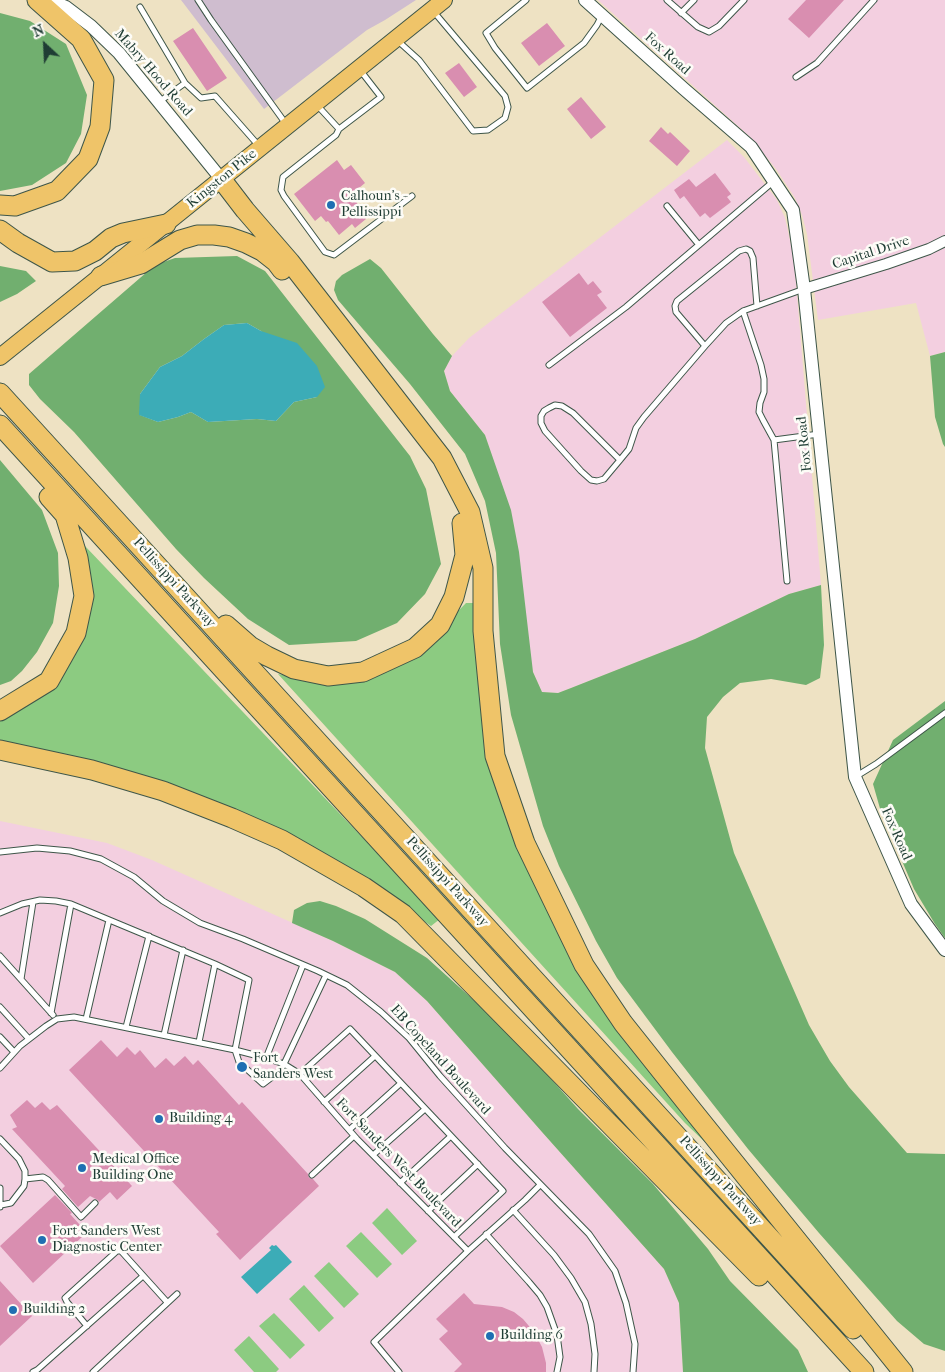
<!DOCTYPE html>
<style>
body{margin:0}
#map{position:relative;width:945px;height:1372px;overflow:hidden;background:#eee2c3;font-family:"IM FELL French Canon",serif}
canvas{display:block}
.north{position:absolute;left:20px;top:20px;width:50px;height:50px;-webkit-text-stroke:4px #fdfcf7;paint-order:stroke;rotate:335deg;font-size:14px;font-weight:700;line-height:20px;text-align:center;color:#1f3d34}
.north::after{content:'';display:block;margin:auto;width:18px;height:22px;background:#1f3d34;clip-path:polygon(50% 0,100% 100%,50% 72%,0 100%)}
</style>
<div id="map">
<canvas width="945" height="1372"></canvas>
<div class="north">N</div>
</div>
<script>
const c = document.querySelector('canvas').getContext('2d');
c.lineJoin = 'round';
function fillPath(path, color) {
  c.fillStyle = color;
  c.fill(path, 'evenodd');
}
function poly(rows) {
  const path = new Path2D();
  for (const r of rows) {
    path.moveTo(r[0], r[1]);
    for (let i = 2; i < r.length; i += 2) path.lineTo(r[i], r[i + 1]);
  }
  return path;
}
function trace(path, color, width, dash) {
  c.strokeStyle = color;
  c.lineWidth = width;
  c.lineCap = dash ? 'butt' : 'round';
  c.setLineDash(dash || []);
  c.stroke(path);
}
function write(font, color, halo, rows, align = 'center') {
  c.font = font + ' "IM FELL French Canon",serif';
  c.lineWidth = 5;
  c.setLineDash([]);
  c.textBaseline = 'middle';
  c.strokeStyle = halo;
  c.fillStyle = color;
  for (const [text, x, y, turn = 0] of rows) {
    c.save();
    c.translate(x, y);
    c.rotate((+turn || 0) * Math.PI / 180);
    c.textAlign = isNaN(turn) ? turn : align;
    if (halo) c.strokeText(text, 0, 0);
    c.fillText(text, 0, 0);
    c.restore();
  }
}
fillPath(poly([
 [598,0,945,0,945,352,930,356,916,303,818,320,807,234,802,215,795,198,776,169,750,137],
 [727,140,744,157,777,200,785,218,794,258,821,585,789,594,695,639,571,688,558,693,542,692,533,672,491,453,485,435,450,391,444,371,452,356,469,338],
 [0,821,107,843,152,860,333,941,395,972,427,1001,542,1132,664,1269,679,1303,683,1372,0,1372]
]), '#f3cfe0');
fillPath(poly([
 [181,0,416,0,385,20,367,30,264,109]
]), '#cfbdcf');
fillPath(poly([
 [85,546,440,919,431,926,368,882,264,822,165,782,71,756,0,744,0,715,56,675,88,606],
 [466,603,473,603,495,766,568,942,709,1146,685,1123,278,674,330,684,416,654],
 [387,1208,417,1241,402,1255,372,1223],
 [361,1232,392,1264,377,1278,346,1246],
 [329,1262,359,1294,344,1308,314,1276],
 [304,1285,334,1318,319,1332,289,1299],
 [274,1313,305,1345,290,1359,259,1326],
 [249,1336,279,1369,276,1372,254,1372,234,1350]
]), '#8ccb81');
fillPath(poly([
 [0,13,30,21,66,44,87,95,81,134,66,163,32,185,0,191],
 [237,256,265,271,410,456,426,489,441,564,425,594,397,623,356,641,289,645,248,619,204,578,176,549,74,432,40,399,29,385,29,374,155,265,175,258],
 [247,323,261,331,317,397,294,402,276,421,257,419,208,422,191,412,178,417,158,422,140,415,140,394,160,367,182,356,204,339,224,325],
 [370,259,381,268,433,334,452,356,444,371,450,391,485,435,511,510,519,552,533,672,542,692,558,693,571,688,695,639,789,594,821,585,824,645,820,678,806,685,771,679,740,683,723,697,707,717,705,748,734,853,809,1025,830,1061,849,1087,907,1153,945,1154,945,1351,924,1344,897,1321,819,1233,748,1149,672,1052,617,978,596,941,559,866,543,826,511,715,500,644,496,553,485,501,465,454,410,384,338,300,334,290,336,281,342,275],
 [0,266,26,271,36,281,17,294,0,302],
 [945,352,945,447,943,444,935,417,930,356],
 [0,460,42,510,58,553,59,586,53,623,37,652,22,671,11,681,0,685],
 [945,701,945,938,935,924,914,889,881,812,873,784,893,740],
 [320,901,336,906,365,919,427,958,509,1032,578,1109,653,1184,708,1249,730,1281,798,1350,808,1372,683,1372,679,1303,664,1269,542,1132,427,1001,395,972,333,941,292,923,294,910,307,903]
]), '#71af6f');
fillPath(poly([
 [247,323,261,331,297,343,317,366,325,387,317,397,294,402,276,421,257,419,208,422,191,412,178,417,158,422,139,415,140,394,160,367,182,356,204,339,224,325],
 [272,1245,274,1246,276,1245,292,1262,257,1294,241,1277,271,1250,269,1248]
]), '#3cacb7');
fillPath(poly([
 [806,0,844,0,809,38,788,19],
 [547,23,565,46,539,66,521,43],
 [193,28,227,78,207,91,173,41],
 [459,63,477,87,464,97,445,73],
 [581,97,606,127,591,139,567,109],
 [661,127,668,134,670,132,690,151,677,166,649,141],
 [337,160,344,170,351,165,365,183,359,188,360,190,352,196,365,214,363,215,366,219,355,228,352,224,339,235,328,221,326,222,321,216,315,221,294,194],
 [715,173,731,194,727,197,731,202,710,218,705,213,700,217,684,196,680,199,674,190,689,179,696,187],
 [579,273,588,285,593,281,602,292,597,295,607,308,570,337,542,302],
 [101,1040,117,1057,127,1047,135,1055,140,1050,155,1068,166,1058,174,1066,185,1056,193,1065,198,1060,239,1105,242,1102,308,1174,309,1178,313,1179,319,1186,240,1260,216,1234,219,1232,69,1070],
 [27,1100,35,1108,42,1102,50,1110,57,1105,132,1186,117,1200,110,1192,99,1202,98,1200,90,1196,78,1207,62,1189,65,1186,12,1129,17,1127,10,1115],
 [55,1195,72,1213,70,1214,80,1225,77,1227,84,1235,33,1283,0,1246],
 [0,1281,32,1316,0,1346],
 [464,1293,474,1304,502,1307,514,1312,523,1319,534,1332,542,1347,546,1363,546,1372,454,1372,462,1364,439,1339,448,1331,436,1319]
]), '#d98eb0');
const service = poly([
 [198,0,211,20,286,124],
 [526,0,486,33,495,48,527,88,584,43,597,25,601,17],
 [667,0,698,27,709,32,719,26,744,0],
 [140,7,185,83,159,102],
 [681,13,694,0],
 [398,41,419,60,473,131,488,130,505,118,508,107,505,96,434,12],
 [796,77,817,63,874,0],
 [185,83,201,98,215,96,259,146],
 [316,104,339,129,381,97,360,70],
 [339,129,336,135,283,177,281,190,284,196,325,252,334,255,412,196],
 [667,206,699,245],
 [804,289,743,311,761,365,764,379,764,392,760,403,759,412,763,420,774,440,819,434],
 [743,311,726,323,705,346,676,312,675,306,677,301,734,255,739,251,746,249,750,251,753,258,757,306],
 [549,365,626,307,774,181],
 [774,440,787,581],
 [620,460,573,413,562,406,555,405,549,408,544,411,541,416,541,423,545,431,581,471,591,480,597,481,604,479,620,460,629,449,636,428,644,417,705,346],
 [855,777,876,764,945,713],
 [0,852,37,848,70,851,101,859,134,877,163,901,200,923,243,939,318,971,347,985,381,1012,409,1038,440,1076,505,1148,589,1234,615,1271,626,1303,635,1344,633,1372],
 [0,913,22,904,40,900,56,901,71,904,215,964,249,980,235,1050,266,1058,284,1064,326,975],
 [0,956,53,1015],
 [21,979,33,902],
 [0,1007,29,1039],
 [51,1013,71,904],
 [86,1019,109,920],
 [126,1027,149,936],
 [164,1035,183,950],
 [0,1037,14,1052],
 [199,1042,215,964],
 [266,1058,303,965],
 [0,1068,20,1046,46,1026,57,1019,74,1017,235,1050,239,1062,263,1084,280,1071,284,1064,300,1074,357,1139,468,1251],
 [300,1074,350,1029,503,1191,454,1237],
 [324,1102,375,1056],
 [349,1130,401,1083],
 [0,1139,19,1159,25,1171,25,1179,24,1186,11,1203,1,1205],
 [373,1155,425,1109],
 [312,1175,354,1136],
 [25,1179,43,1177,48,1180,81,1217,95,1203],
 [400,1183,451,1136],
 [0,1188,0,1207],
 [513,1210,554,1255,571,1278,585,1302,591,1324,595,1354,594,1372],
 [428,1211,478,1164],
 [486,1234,529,1282,540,1295,547,1307,557,1335,560,1357,557,1372],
 [87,1326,67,1302,65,1298,117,1251,121,1251,167,1302],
 [33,1372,37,1370,143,1276],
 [93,1372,177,1294],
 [399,1372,374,1342,468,1251,525,1200,540,1185]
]);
const minor = poly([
 [804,289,886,264,929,249,945,241]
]);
const tertiary = poly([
 [49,0,66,7,91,26,119,53,222,180],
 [585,0,684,89,751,147,793,210,804,289,855,777,911,904,945,950]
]);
const primary = poly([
 [0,357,444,0]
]);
const motorway = poly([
 [222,180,245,210,290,262,442,458,470,512,483,568,483,631,495,756,525,843,584,965,623,1023,693,1111,903,1372],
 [0,205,15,206,57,191,88,159,100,127,104,80,81,39,37,0],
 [0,230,18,243,52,262,75,261,95,251,111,238,123,233,166,224],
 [101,276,141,264,180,240,197,235,214,235,229,237,246,243,262,251,276,262,282,270],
 [0,393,853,1329],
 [0,425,864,1372],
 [226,625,250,646,267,656,294,669,328,676,363,672,415,648,440,625,454,597,465,555,462,523],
 [0,711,49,681,76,633,84,596,78,558,65,515,49,497],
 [0,750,92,770,163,791,232,818,282,840,364,887,403,914,759,1276]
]);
trace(service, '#3e5649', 7);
trace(minor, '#3e5649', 12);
trace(tertiary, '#3e5649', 14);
trace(primary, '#3e5649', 18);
trace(motorway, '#3e5649', 21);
trace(service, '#fff', 5);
trace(minor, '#fff', 10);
trace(tertiary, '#fff', 12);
trace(primary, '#efc469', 16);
trace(motorway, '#efc469', 19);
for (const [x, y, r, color] of [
 [331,205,5,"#1f6fb2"],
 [242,1067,6,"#1f6fb2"],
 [159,1119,5,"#1f6fb2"],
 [82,1168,5,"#1f6fb2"],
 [42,1240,5,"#1f6fb2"],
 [13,1310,5,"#1f6fb2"],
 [490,1336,5,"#1f6fb2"]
]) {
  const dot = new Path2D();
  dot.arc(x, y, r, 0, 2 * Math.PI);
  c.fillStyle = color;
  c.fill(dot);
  trace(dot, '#fdfcf7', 2);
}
write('14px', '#1f3d34', '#fdfcf7', [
 ["Fox Road",667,54,42],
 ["Mabry Hood Road",153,73,49],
 ["Kingston Pike",222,179,-39],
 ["Capital Drive",871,253,-18],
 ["Fox Road",805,444,-96],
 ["Pellissippi Parkway",174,583,48],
 ["Fox Road",896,834,66],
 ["Pellissippi Parkway",447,882,48],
 ["EB Copeland Boulevard",440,1060,48],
 ["Fort Sanders West Boulevard",398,1163,46],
 ["Pellissippi Parkway",720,1181,48]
]);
write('14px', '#1f3d34', '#fdfcf7', [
 ["Calhoun's -",341,197],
 ["Pellissippi",341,213],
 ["Fort",253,1059],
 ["Sanders West",253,1075],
 ["Building 4",169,1119],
 ["Medical Office",92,1160],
 ["Building One",92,1176],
 ["Fort Sanders West",52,1232],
 ["Diagnostic Center",52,1248],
 ["Building 2",23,1310],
 ["Building 6",500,1336]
], 'left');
</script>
